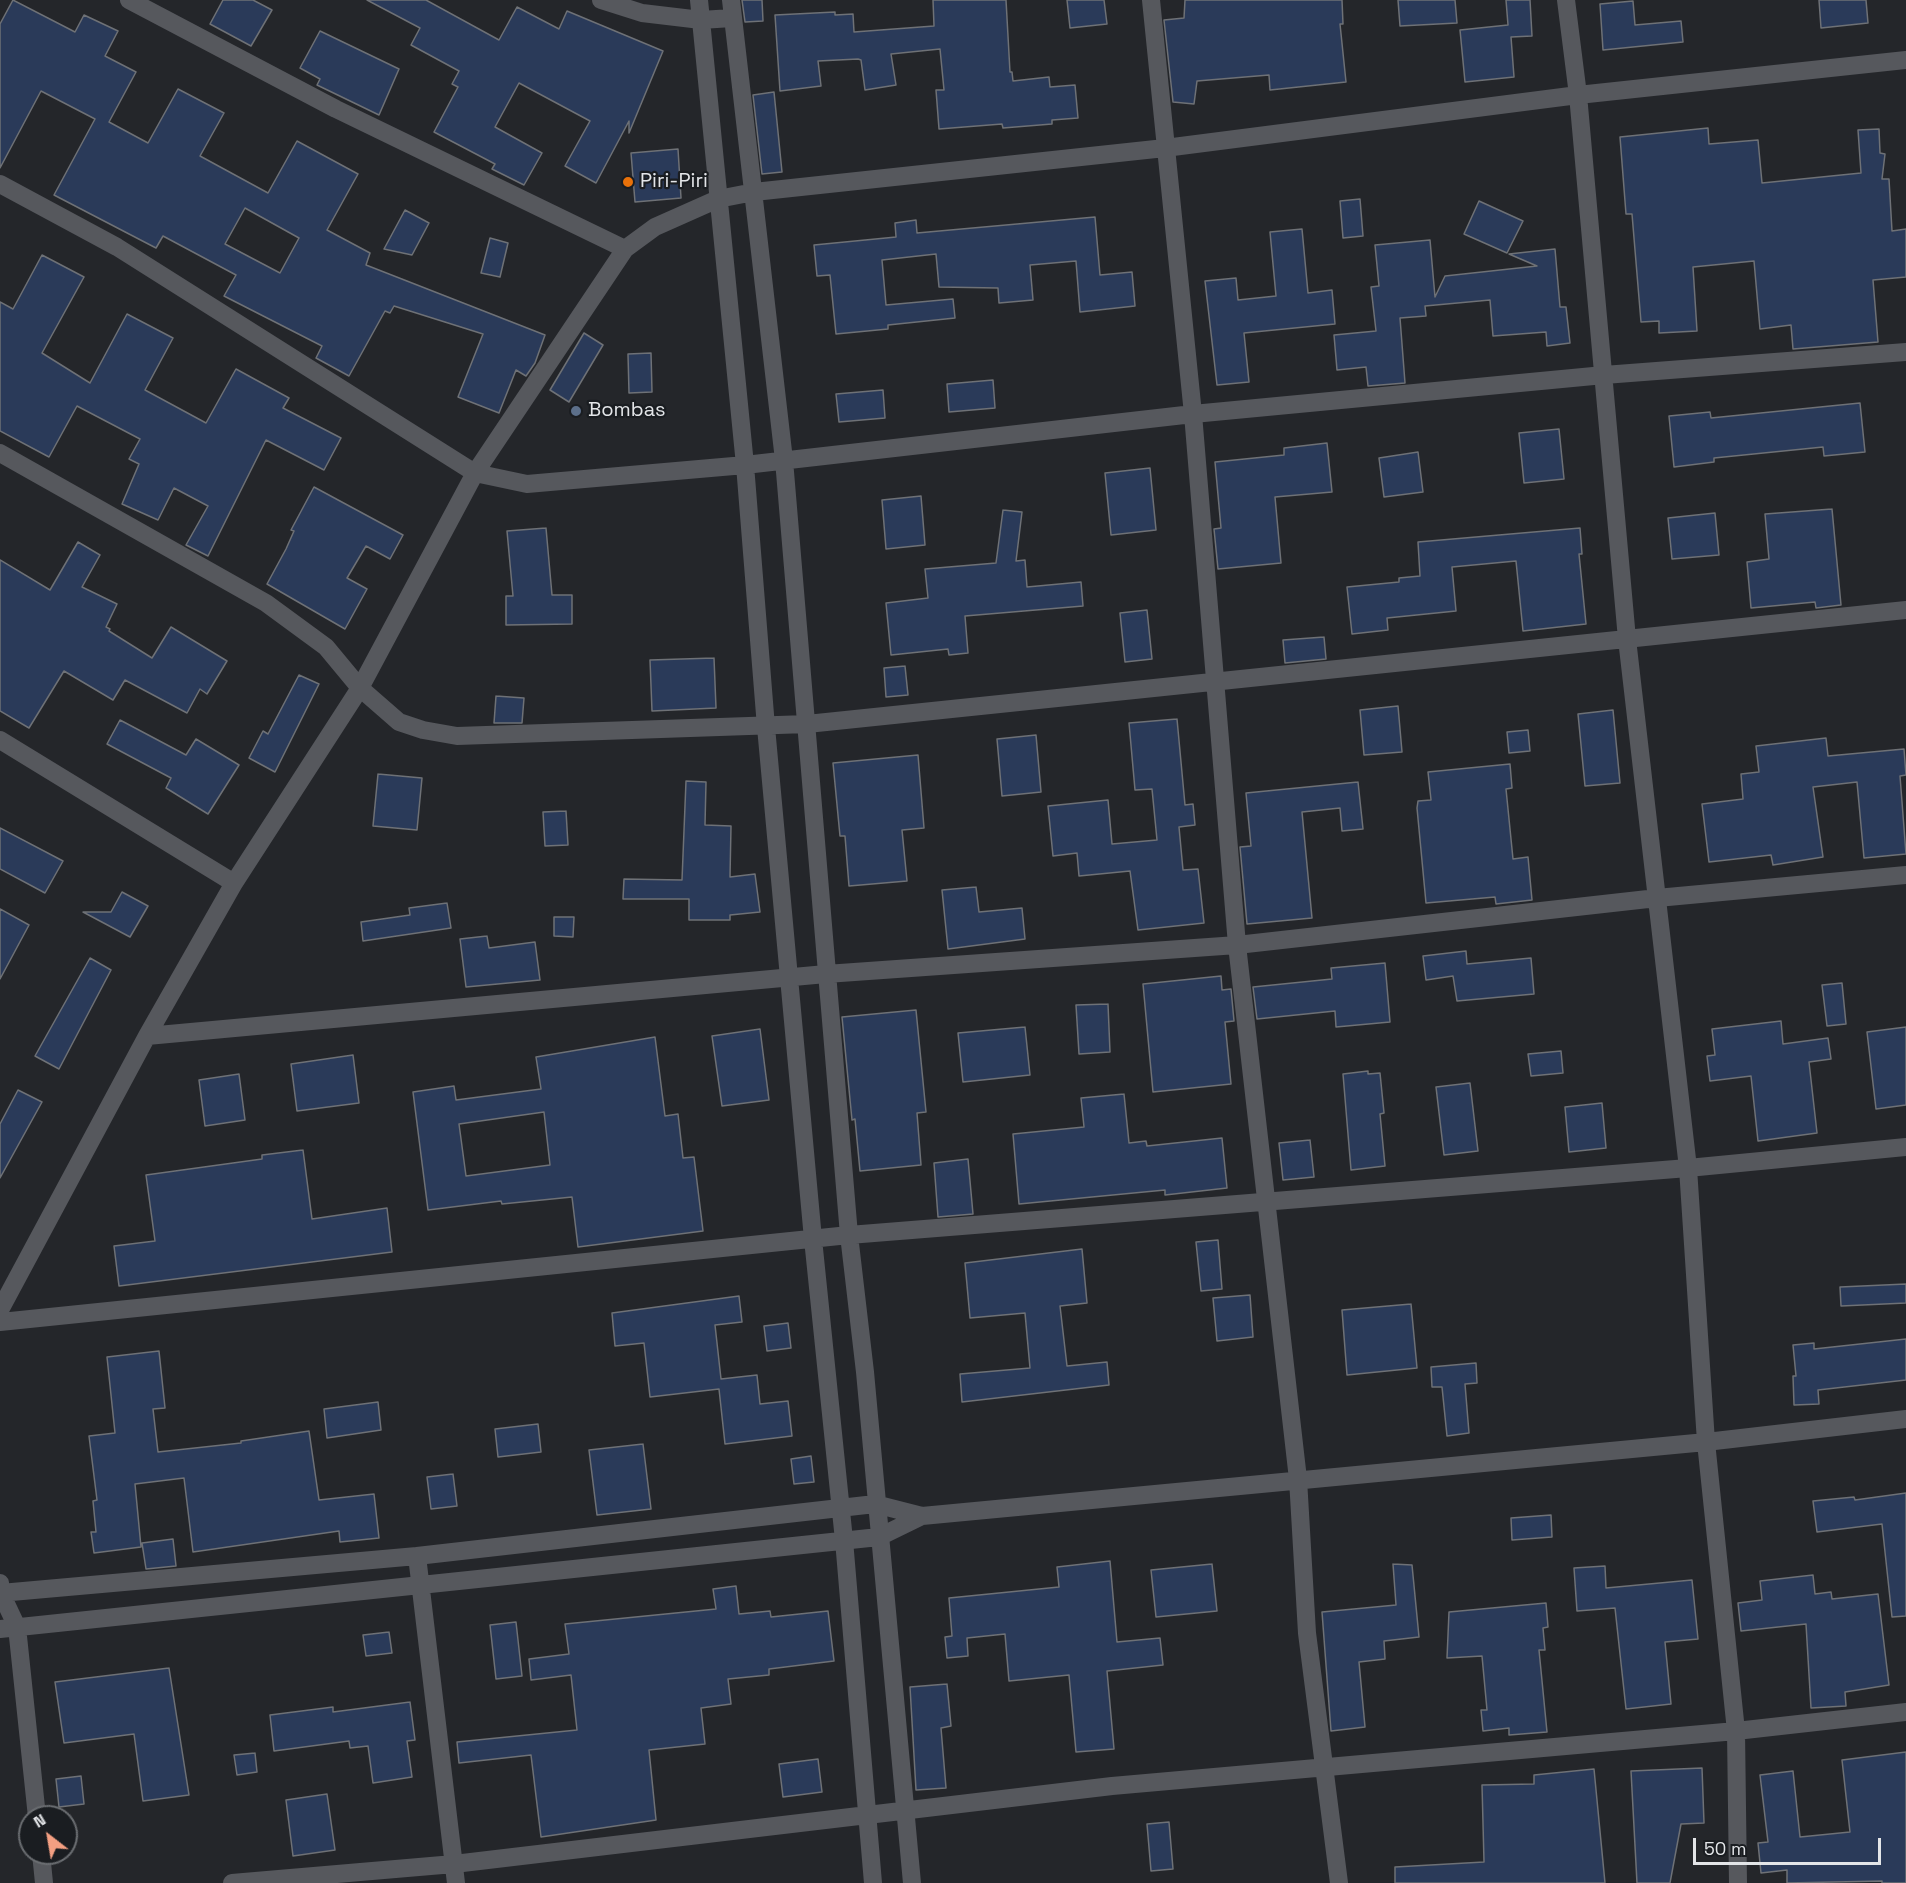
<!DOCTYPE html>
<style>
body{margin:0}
#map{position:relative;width:1906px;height:1883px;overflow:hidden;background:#24262a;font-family:"Space Grotesk",sans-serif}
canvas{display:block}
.north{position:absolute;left:18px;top:1805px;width:60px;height:60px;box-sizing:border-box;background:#1a1d21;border:2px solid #6a6d71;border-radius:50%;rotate:329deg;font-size:16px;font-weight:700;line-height:24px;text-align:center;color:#e3e5e8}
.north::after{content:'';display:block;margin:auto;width:21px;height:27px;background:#f39f82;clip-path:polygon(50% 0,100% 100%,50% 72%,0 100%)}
.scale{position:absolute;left:1693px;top:1838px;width:188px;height:27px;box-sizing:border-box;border:3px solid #e3e5e8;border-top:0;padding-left:8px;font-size:18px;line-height:21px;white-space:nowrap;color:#e3e5e8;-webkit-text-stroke:4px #1a1d21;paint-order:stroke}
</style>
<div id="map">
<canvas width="1906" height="1883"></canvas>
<div class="north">N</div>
<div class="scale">50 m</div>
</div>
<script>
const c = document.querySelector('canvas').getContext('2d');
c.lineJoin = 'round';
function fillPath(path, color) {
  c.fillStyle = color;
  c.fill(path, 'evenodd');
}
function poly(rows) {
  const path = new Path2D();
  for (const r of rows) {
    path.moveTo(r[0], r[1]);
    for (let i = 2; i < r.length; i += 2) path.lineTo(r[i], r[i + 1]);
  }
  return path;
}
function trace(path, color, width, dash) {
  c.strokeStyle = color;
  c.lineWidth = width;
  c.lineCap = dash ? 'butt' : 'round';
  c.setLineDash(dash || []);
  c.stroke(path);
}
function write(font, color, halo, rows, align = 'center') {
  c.font = font + ' "Space Grotesk",sans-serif';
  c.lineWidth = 4.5;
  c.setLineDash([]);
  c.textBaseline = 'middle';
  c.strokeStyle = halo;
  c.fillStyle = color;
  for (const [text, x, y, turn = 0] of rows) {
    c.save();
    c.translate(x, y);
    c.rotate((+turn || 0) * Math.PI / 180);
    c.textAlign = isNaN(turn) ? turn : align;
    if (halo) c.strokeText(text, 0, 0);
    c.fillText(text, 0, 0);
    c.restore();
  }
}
const building = poly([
 [13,0,75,32,84,15,118,31,105,56,136,72,109,122,148,143,178,89,224,113,200,156,268,193,297,141,358,174,327,230,370,253,366,265,545,335,535,363,526,376,516,370,499,413,458,397,483,334,394,306,390,313,385,311,349,376,316,358,322,346,224,296,236,275,163,236,156,248,54,195,95,119,41,91,0,168,0,24,13,0],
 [245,208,299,238,280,273,225,244,245,208],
 [223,0,253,0,272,10,251,46,210,24,223,0],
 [367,0,426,0,499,40,517,7,559,29,567,11,663,51,629,133,629,121,596,183,565,166,590,121,519,83,495,127,542,153,524,185,492,169,495,164,434,132,458,87,452,84,459,71,411,45,420,28,367,0],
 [742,0,762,0,763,21,745,22,742,0],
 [933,0,1006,0,1010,72,1012,72,1013,81,1049,77,1050,87,1075,85,1078,118,1052,120,1052,124,1003,128,1002,124,939,129,936,90,944,90,940,49,891,54,896,85,865,90,861,60,858,59,818,61,821,86,780,91,775,15,835,12,835,15,853,14,854,32,934,26,933,0],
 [1067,0,1104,0,1107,24,1070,28,1067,0],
 [1185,0,1342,0,1343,24,1340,24,1346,82,1270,90,1269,75,1197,81,1194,104,1173,102,1164,20,1184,18,1185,0],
 [1398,0,1455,0,1457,23,1400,26,1398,0],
 [1506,0,1530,0,1532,36,1511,37,1514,77,1465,82,1460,30,1508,25,1506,0],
 [1819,0,1866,0,1868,23,1821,28,1819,0],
 [1633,1,1635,25,1681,21,1683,42,1603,50,1600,4,1633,1],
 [320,31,399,69,379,115,317,85,320,79,300,68,320,31],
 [774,92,782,172,762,174,753,95,774,92],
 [1708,128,1709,144,1758,140,1762,183,1861,173,1858,130,1879,129,1880,153,1885,154,1882,179,1889,179,1892,231,1906,229,1906,277,1873,280,1878,342,1793,349,1791,325,1760,329,1754,261,1693,267,1697,331,1659,333,1659,321,1641,322,1632,214,1626,214,1620,137,1708,128],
 [678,149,681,198,635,202,631,153,678,149],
 [1360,199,1363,236,1343,238,1340,201,1360,199],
 [1479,201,1523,221,1507,253,1464,234,1479,201],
 [405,210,429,223,412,255,384,249,405,210],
 [1095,217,1100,275,1132,272,1135,306,1080,312,1076,261,1030,265,1033,300,999,303,998,288,939,287,936,254,882,260,886,305,953,299,955,318,888,325,888,329,836,334,830,275,817,276,814,245,896,237,895,223,916,220,917,233,1095,217],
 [1302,229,1308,293,1332,290,1335,324,1244,333,1249,382,1217,385,1205,281,1236,278,1238,300,1276,296,1270,232,1302,229],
 [490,238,508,243,500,277,481,273,490,238],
 [1430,240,1435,297,1445,276,1537,266,1509,254,1555,249,1560,307,1566,307,1570,343,1547,346,1546,332,1493,336,1490,300,1425,306,1426,316,1400,318,1405,383,1368,386,1366,367,1337,370,1334,335,1376,331,1371,287,1379,286,1375,245,1430,240],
 [42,255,84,277,42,353,90,383,127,314,173,338,145,390,206,423,236,369,289,398,283,408,341,438,324,470,266,440,208,556,186,545,208,506,174,488,158,520,122,504,139,464,129,459,140,439,77,406,49,457,0,431,0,302,13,309,42,255],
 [584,333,603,345,569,402,550,390,584,333],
 [651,353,652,392,629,393,628,354,651,353],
 [993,380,995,408,949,412,947,384,993,380],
 [883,390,885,418,839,422,836,394,883,390],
 [1860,403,1865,452,1824,456,1823,447,1714,458,1714,462,1674,467,1669,416,1710,412,1711,418,1860,403],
 [1559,429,1564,479,1524,483,1519,433,1559,429],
 [1327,443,1332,492,1275,497,1281,563,1218,569,1214,529,1221,528,1215,462,1284,455,1284,448,1327,443],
 [1418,452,1423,492,1384,497,1379,458,1418,452],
 [1150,468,1156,530,1111,535,1105,473,1150,468],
 [314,487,403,535,390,559,366,546,347,578,367,589,345,629,267,584,286,549,294,531,291,530,314,487],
 [921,496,925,545,886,549,882,500,921,496],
 [1832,509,1841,605,1816,608,1815,602,1751,608,1747,562,1769,559,1765,514,1832,509],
 [1003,510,1022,512,1016,561,1025,560,1027,587,1081,582,1083,606,965,616,968,653,949,655,948,649,891,655,886,603,928,598,925,569,996,563,1003,510],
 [1715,513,1719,555,1672,559,1668,518,1715,513],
 [546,528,552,595,572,595,572,624,506,625,506,596,513,596,507,531,546,528],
 [1580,528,1582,554,1579,554,1586,624,1523,631,1516,561,1452,567,1456,611,1387,618,1388,630,1352,634,1347,587,1399,582,1399,578,1420,576,1418,542,1580,528],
 [78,542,100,555,82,587,117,604,106,627,110,629,109,631,152,658,171,627,227,661,207,694,200,689,187,713,125,680,113,700,64,671,29,728,0,711,0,560,50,590,78,542],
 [1147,610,1152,659,1125,662,1120,613,1147,610],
 [1324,637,1326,659,1285,663,1283,640,1324,637],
 [714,658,716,708,652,711,650,660,714,658],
 [905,666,908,695,886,697,884,668,905,666],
 [299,675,319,684,275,772,249,758,263,731,268,734,299,675],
 [496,696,524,698,522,723,494,723,496,696],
 [1398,706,1402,752,1364,755,1360,710,1398,706],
 [1613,710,1620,783,1585,786,1578,714,1613,710],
 [1177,719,1185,805,1193,804,1195,825,1179,827,1183,870,1198,869,1204,923,1138,930,1130,871,1079,876,1077,853,1053,856,1048,806,1108,800,1112,844,1157,840,1152,789,1135,790,1129,723,1177,719],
 [120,720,186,755,196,739,239,765,208,814,166,788,171,778,107,744,120,720],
 [1528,730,1530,751,1509,753,1507,732,1528,730],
 [1036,735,1041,792,1002,796,997,739,1036,735],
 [1826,738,1828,756,1904,749,1906,775,1900,776,1906,854,1864,858,1857,782,1813,787,1823,857,1773,865,1771,855,1709,862,1702,804,1743,799,1741,774,1759,772,1756,746,1826,738],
 [918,755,924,828,902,830,907,881,849,886,845,836,840,836,833,763,918,755],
 [1510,764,1512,788,1506,789,1513,859,1528,857,1532,900,1496,904,1495,897,1426,903,1417,808,1418,801,1431,800,1428,772,1510,764],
 [378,774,422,778,417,830,373,826,378,774],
 [686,781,706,782,705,825,731,826,730,877,755,874,760,912,730,915,730,920,689,920,689,899,623,899,624,879,682,880,686,781],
 [1358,782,1363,829,1342,831,1340,808,1302,812,1312,918,1247,924,1240,847,1251,846,1246,793,1358,782],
 [566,811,568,845,545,846,543,812,566,811],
 [0,828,63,861,45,893,0,869,0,828],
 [976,887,979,912,1022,908,1025,939,948,949,942,890,976,887],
 [122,892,148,906,130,937,83,912,111,912,122,892],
 [447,903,451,928,363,941,361,922,410,915,409,908,447,903],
 [0,909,29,925,0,979,0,909],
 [554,917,574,917,573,937,554,936,554,917],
 [487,936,489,948,535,942,540,980,466,987,460,939,487,936],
 [1466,951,1467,964,1531,958,1534,994,1457,1001,1453,976,1426,980,1423,956,1466,951],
 [90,958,111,970,59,1069,35,1056,90,958],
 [1385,963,1390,1022,1336,1027,1335,1011,1257,1019,1253,987,1332,979,1331,968,1385,963],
 [1221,976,1222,990,1231,989,1234,1021,1225,1022,1231,1084,1153,1092,1143,984,1221,976],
 [1842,983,1846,1024,1827,1026,1822,985,1842,983],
 [1108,1004,1110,1052,1079,1054,1076,1005,1108,1004],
 [916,1010,926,1112,917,1113,921,1165,860,1171,855,1119,852,1120,842,1017,916,1010],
 [1781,1021,1783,1044,1828,1038,1831,1059,1809,1062,1817,1133,1758,1141,1751,1076,1710,1081,1707,1056,1715,1055,1712,1029,1781,1021],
 [1025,1027,1030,1075,963,1082,958,1033,1025,1027],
 [1906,1027,1906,1105,1876,1109,1867,1032,1906,1027],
 [760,1029,769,1100,722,1106,712,1036,760,1029],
 [655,1037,665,1116,678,1114,683,1158,694,1157,703,1231,578,1247,572,1197,502,1204,501,1201,428,1210,413,1092,454,1086,456,1100,541,1089,536,1057,655,1037],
 [544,1112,550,1165,466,1176,459,1124,544,1112],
 [1561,1051,1563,1073,1531,1076,1528,1054,1561,1051],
 [353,1055,359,1103,297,1111,291,1064,353,1055],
 [1368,1071,1368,1074,1380,1073,1384,1113,1380,1114,1385,1166,1351,1170,1343,1074,1368,1071],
 [239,1074,245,1120,205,1126,199,1080,239,1074],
 [1470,1083,1478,1151,1444,1155,1436,1087,1470,1083],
 [18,1090,42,1102,0,1178,0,1124,18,1090],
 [1124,1094,1129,1143,1146,1141,1147,1146,1222,1138,1227,1188,1165,1195,1165,1190,1019,1204,1013,1134,1084,1127,1081,1098,1124,1094],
 [1602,1103,1606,1148,1569,1152,1565,1107,1602,1103],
 [1310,1140,1314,1177,1283,1180,1279,1143,1310,1140],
 [303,1150,312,1219,387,1208,392,1252,119,1286,114,1246,155,1241,146,1175,262,1159,262,1155,303,1150],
 [968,1159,973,1214,938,1217,934,1163,968,1159],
 [1218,1240,1222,1289,1201,1291,1196,1242,1218,1240],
 [1082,1249,1087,1303,1060,1306,1067,1366,1107,1362,1109,1385,962,1402,960,1374,1030,1368,1025,1313,970,1318,965,1263,1082,1249],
 [1906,1284,1906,1303,1841,1306,1840,1287,1906,1284],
 [1250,1295,1253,1337,1217,1341,1213,1298,1250,1295],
 [739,1296,742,1322,715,1325,721,1379,757,1375,760,1404,788,1401,792,1436,725,1444,719,1389,650,1397,644,1343,615,1346,612,1313,739,1296],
 [1411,1304,1417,1368,1347,1375,1342,1310,1411,1304],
 [788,1323,791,1348,767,1351,764,1326,788,1323],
 [1906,1339,1906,1380,1818,1390,1819,1404,1794,1405,1793,1376,1796,1376,1793,1345,1814,1343,1814,1349,1906,1339],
 [159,1351,165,1408,153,1409,158,1452,241,1443,241,1441,309,1431,319,1500,374,1494,379,1538,340,1542,339,1531,193,1552,184,1478,135,1484,141,1547,94,1553,91,1532,96,1532,93,1501,97,1500,89,1436,115,1433,107,1357,159,1351],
 [1476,1363,1477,1383,1465,1384,1469,1433,1447,1436,1442,1387,1432,1387,1431,1367,1476,1363],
 [378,1402,381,1430,327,1438,324,1409,378,1402],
 [538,1424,541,1452,498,1457,495,1429,538,1424],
 [643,1444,651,1509,597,1515,589,1450,643,1444],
 [811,1456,814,1482,794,1484,791,1459,811,1456],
 [453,1474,457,1506,431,1509,427,1477,453,1474],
 [1906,1493,1906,1616,1892,1617,1882,1524,1817,1532,1813,1501,1854,1497,1855,1500,1906,1493],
 [1551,1515,1552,1537,1512,1540,1511,1518,1551,1515],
 [173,1539,176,1566,146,1569,142,1543,173,1539],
 [1110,1561,1117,1642,1160,1638,1163,1665,1107,1671,1114,1749,1076,1752,1069,1675,1009,1681,1005,1634,967,1638,968,1656,947,1658,945,1637,952,1636,949,1598,1059,1587,1057,1567,1110,1561],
 [1212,1564,1217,1611,1156,1617,1151,1570,1212,1564],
 [1393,1564,1412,1565,1419,1637,1384,1641,1385,1659,1359,1662,1365,1727,1331,1731,1322,1612,1396,1605,1393,1564],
 [1605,1566,1606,1588,1692,1580,1698,1639,1665,1642,1671,1704,1626,1709,1615,1608,1577,1611,1574,1568,1605,1566],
 [1813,1575,1815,1594,1831,1592,1832,1599,1878,1594,1889,1685,1845,1692,1846,1706,1811,1708,1806,1624,1741,1631,1738,1603,1762,1600,1760,1581,1813,1575],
 [736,1586,739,1614,770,1611,771,1617,828,1611,834,1661,769,1669,769,1675,728,1679,731,1704,701,1708,705,1744,649,1750,656,1820,541,1837,531,1755,459,1763,457,1742,577,1730,571,1675,531,1680,529,1659,569,1654,565,1624,716,1609,713,1589,736,1586],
 [1546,1603,1548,1627,1543,1628,1545,1650,1539,1650,1547,1732,1509,1735,1509,1728,1483,1731,1481,1710,1487,1710,1482,1656,1447,1658,1449,1612,1546,1603],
 [516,1622,522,1676,496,1679,490,1625,516,1622],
 [389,1632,392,1653,366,1656,363,1635,389,1632],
 [169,1668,189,1795,143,1801,134,1734,64,1743,55,1682,169,1668],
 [947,1684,951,1726,941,1728,946,1788,916,1790,910,1687,947,1684],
 [410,1702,415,1740,407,1741,412,1777,373,1783,368,1746,350,1748,349,1741,274,1751,270,1715,333,1707,333,1712,410,1702],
 [1906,1752,1906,1883,1882,1883,1882,1881,1787,1883,1787,1870,1761,1873,1758,1843,1768,1842,1760,1775,1793,1771,1800,1837,1850,1832,1842,1760,1906,1752],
 [255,1753,257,1772,237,1775,234,1755,255,1753],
 [818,1759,822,1792,783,1797,779,1764,818,1759],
 [1702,1768,1704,1823,1681,1824,1670,1883,1637,1883,1631,1771,1702,1768],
 [1594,1769,1605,1883,1395,1883,1395,1867,1484,1862,1482,1785,1534,1784,1534,1775,1594,1769],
 [81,1776,84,1804,59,1807,56,1779,81,1776],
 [327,1794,335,1850,293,1856,286,1800,327,1794],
 [1169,1822,1173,1869,1151,1871,1147,1824,1169,1822]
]);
fillPath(building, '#2a3a59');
trace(building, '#6e7176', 1.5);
trace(poly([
 [129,0,336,109,625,249],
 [601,0,642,13,701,20,732,18],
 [699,0,745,465,766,727,813,1239,844,1540,873,1883],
 [731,0,784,460,849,1235,865,1372,912,1883],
 [1151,0,1193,414,1237,945,1298,1479,1307,1633,1339,1883],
 [1566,0,1578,95,1627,639,1688,1168,1706,1442,1736,1731,1738,1883],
 [0,184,117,247,475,473,527,484,745,465,1193,414,1604,375,1906,352],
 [0,453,266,603,326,647,360,688,399,722,423,730,457,736,807,724,1906,610],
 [0,740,234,883],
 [147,1036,826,974,1237,945,1657,898,1906,875],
 [0,1310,147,1036,234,883,360,688,475,473,625,249,655,227,718,199,754,192,1165,148,1578,95,1906,60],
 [0,1322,849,1235,1688,1168,1906,1147],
 [417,1556,456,1883],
 [0,1583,1,1593,17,1627,37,1817],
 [0,1593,417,1556,875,1504,922,1516,1706,1442,1906,1419],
 [0,1629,879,1537,922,1516],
 [41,1853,44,1883],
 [232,1883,454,1864,1112,1786,1736,1731,1906,1712]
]), '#56585d', 18);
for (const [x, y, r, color] of [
 [628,182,6,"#e8710a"],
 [576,411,6,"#5c6f8a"]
]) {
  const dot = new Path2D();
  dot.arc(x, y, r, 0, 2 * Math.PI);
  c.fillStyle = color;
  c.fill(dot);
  trace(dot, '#1a1d21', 2);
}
write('20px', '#e3e5e8', '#1a1d21', [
 ["Piri-Piri",640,182],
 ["Bombas",588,411]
], 'left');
</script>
